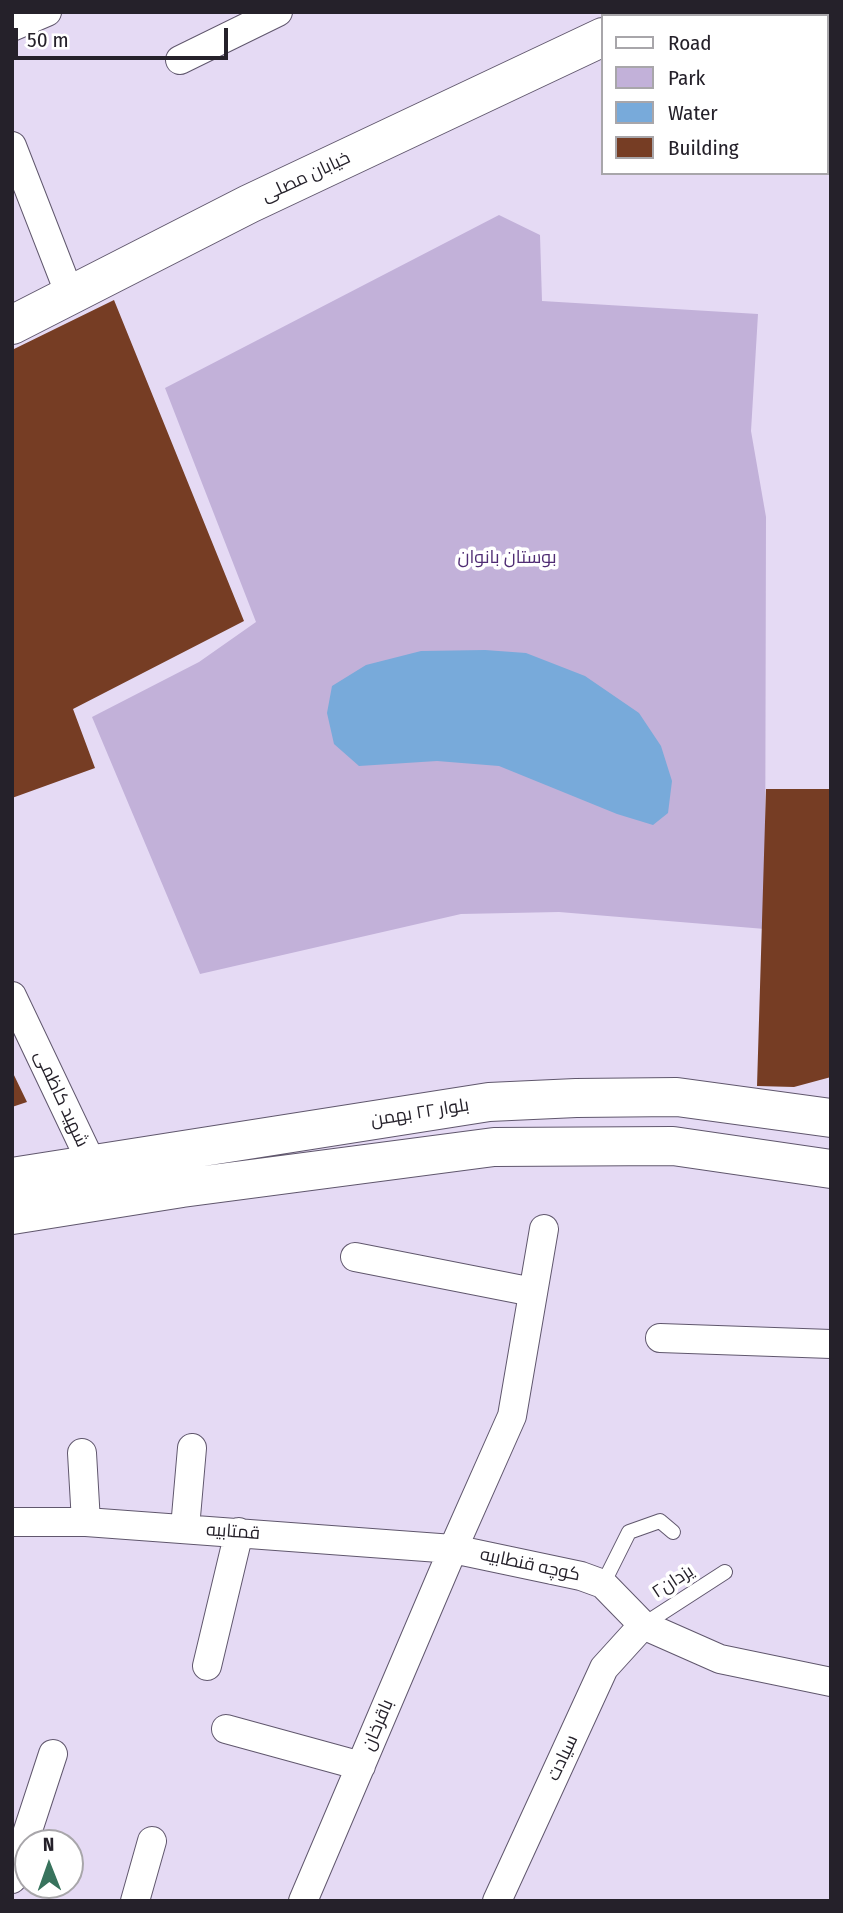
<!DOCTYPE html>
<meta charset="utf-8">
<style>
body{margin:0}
#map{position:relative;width:843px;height:1913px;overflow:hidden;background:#e5daf4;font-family:"Fira Sans Condensed",sans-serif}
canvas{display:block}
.frame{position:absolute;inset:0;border:14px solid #25212a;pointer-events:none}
.legend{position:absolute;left:601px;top:14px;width:228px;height:161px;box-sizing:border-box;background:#fff;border:2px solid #a8a6aa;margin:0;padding:9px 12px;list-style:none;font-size:21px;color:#25212a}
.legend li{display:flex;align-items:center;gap:14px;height:35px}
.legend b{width:35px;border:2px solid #a8a6aa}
.north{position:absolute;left:14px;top:1829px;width:70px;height:70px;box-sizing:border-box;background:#fff;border:2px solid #a8a6aa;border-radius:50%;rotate:359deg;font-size:19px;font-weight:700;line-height:28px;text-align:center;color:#25212a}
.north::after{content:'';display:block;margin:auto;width:24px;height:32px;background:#38735d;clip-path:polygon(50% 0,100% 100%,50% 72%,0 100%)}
.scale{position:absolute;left:14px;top:28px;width:214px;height:32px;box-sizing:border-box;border:4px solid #25212a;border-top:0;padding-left:9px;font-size:21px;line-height:24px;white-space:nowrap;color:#25212a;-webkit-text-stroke:5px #fff;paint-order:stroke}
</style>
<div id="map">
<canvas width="843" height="1913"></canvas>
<div class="frame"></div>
<ul class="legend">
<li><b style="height:9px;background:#fff"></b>Road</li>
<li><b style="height:19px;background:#c2b1d9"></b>Park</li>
<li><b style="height:19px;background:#78aada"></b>Water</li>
<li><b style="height:19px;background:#763d24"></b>Building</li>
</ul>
<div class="north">N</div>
<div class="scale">50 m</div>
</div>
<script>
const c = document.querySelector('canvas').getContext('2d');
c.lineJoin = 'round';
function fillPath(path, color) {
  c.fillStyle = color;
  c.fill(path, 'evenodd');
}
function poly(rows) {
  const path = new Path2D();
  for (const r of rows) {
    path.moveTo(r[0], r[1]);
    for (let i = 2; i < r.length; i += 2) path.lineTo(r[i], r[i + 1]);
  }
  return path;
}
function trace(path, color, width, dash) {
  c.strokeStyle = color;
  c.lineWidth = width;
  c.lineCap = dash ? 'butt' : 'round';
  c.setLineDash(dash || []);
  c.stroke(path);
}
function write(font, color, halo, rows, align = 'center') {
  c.font = font + ' "Fira Sans Condensed",Cairo,sans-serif';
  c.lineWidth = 7;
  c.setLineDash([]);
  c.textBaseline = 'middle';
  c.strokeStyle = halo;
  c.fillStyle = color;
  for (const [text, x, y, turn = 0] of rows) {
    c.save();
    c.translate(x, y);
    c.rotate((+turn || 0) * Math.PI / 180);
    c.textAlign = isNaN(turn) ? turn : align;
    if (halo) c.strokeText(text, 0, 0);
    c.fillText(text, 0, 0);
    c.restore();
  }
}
fillPath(poly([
 [499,215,540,235,542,301,758,314,751,431,766,517,765,929,559,912,461,914,200,974,92,717,199,662,256,622,165,388]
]), '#c2b1d9');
fillPath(poly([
 [485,650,526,653,585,676,639,713,661,746,672,781,668,813,653,825,617,814,499,766,437,761,359,766,334,744,327,713,332,686,366,665,421,651]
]), '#78aada');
fillPath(poly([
 [114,300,244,621,73,709,95,768,12,798,12,350],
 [766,789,831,789,831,1077,794,1087,757,1086],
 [12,1071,27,1102,12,1107]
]), '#763d24');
const lane = poly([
 [603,1584,629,1532,660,1521,673,1532],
 [643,1625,725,1572]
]);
const street = poly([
 [12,27,47,12],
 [180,60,278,12],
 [12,146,70,295],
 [12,996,92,1164],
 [355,1257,533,1292],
 [660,1338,831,1344],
 [82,1453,86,1522],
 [12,1522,86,1522,453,1549,581,1576,603,1584,643,1625,720,1659,831,1682],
 [185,1528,192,1448],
 [207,1666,239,1532],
 [226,1729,361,1766],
 [12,1879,53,1754],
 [135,1901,152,1841],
 [303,1901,453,1549,512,1416,544,1229],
 [497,1901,604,1668,643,1625]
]);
const secondary = poly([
 [647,16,655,12],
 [12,325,249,204,603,37],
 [12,1177,489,1102,576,1098,677,1097,831,1118],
 [12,1215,182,1188,494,1147,673,1146,831,1169]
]);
trace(lane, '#60576d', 16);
trace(street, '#60576d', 30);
trace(secondary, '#60576d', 40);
trace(lane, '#fff', 14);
trace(street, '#fff', 28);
trace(secondary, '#fff', 38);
write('18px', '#25212a', '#fff', [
 ["خیابان مصلی",306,177,-25],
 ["شهید کاظمی",61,1099,65],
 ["بلوار ۲۲ بهمن",420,1113,-9],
 ["قمتابیه",233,1532,4],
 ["کوچه قنطابیه",530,1565,12],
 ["یزدان۲",673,1582,-33],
 ["باقرخان",378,1725,-67],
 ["سیادت",563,1758,-65]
]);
write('18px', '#4f2c73', '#fff', [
 ["بوستان بانوان",507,558]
]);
</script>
